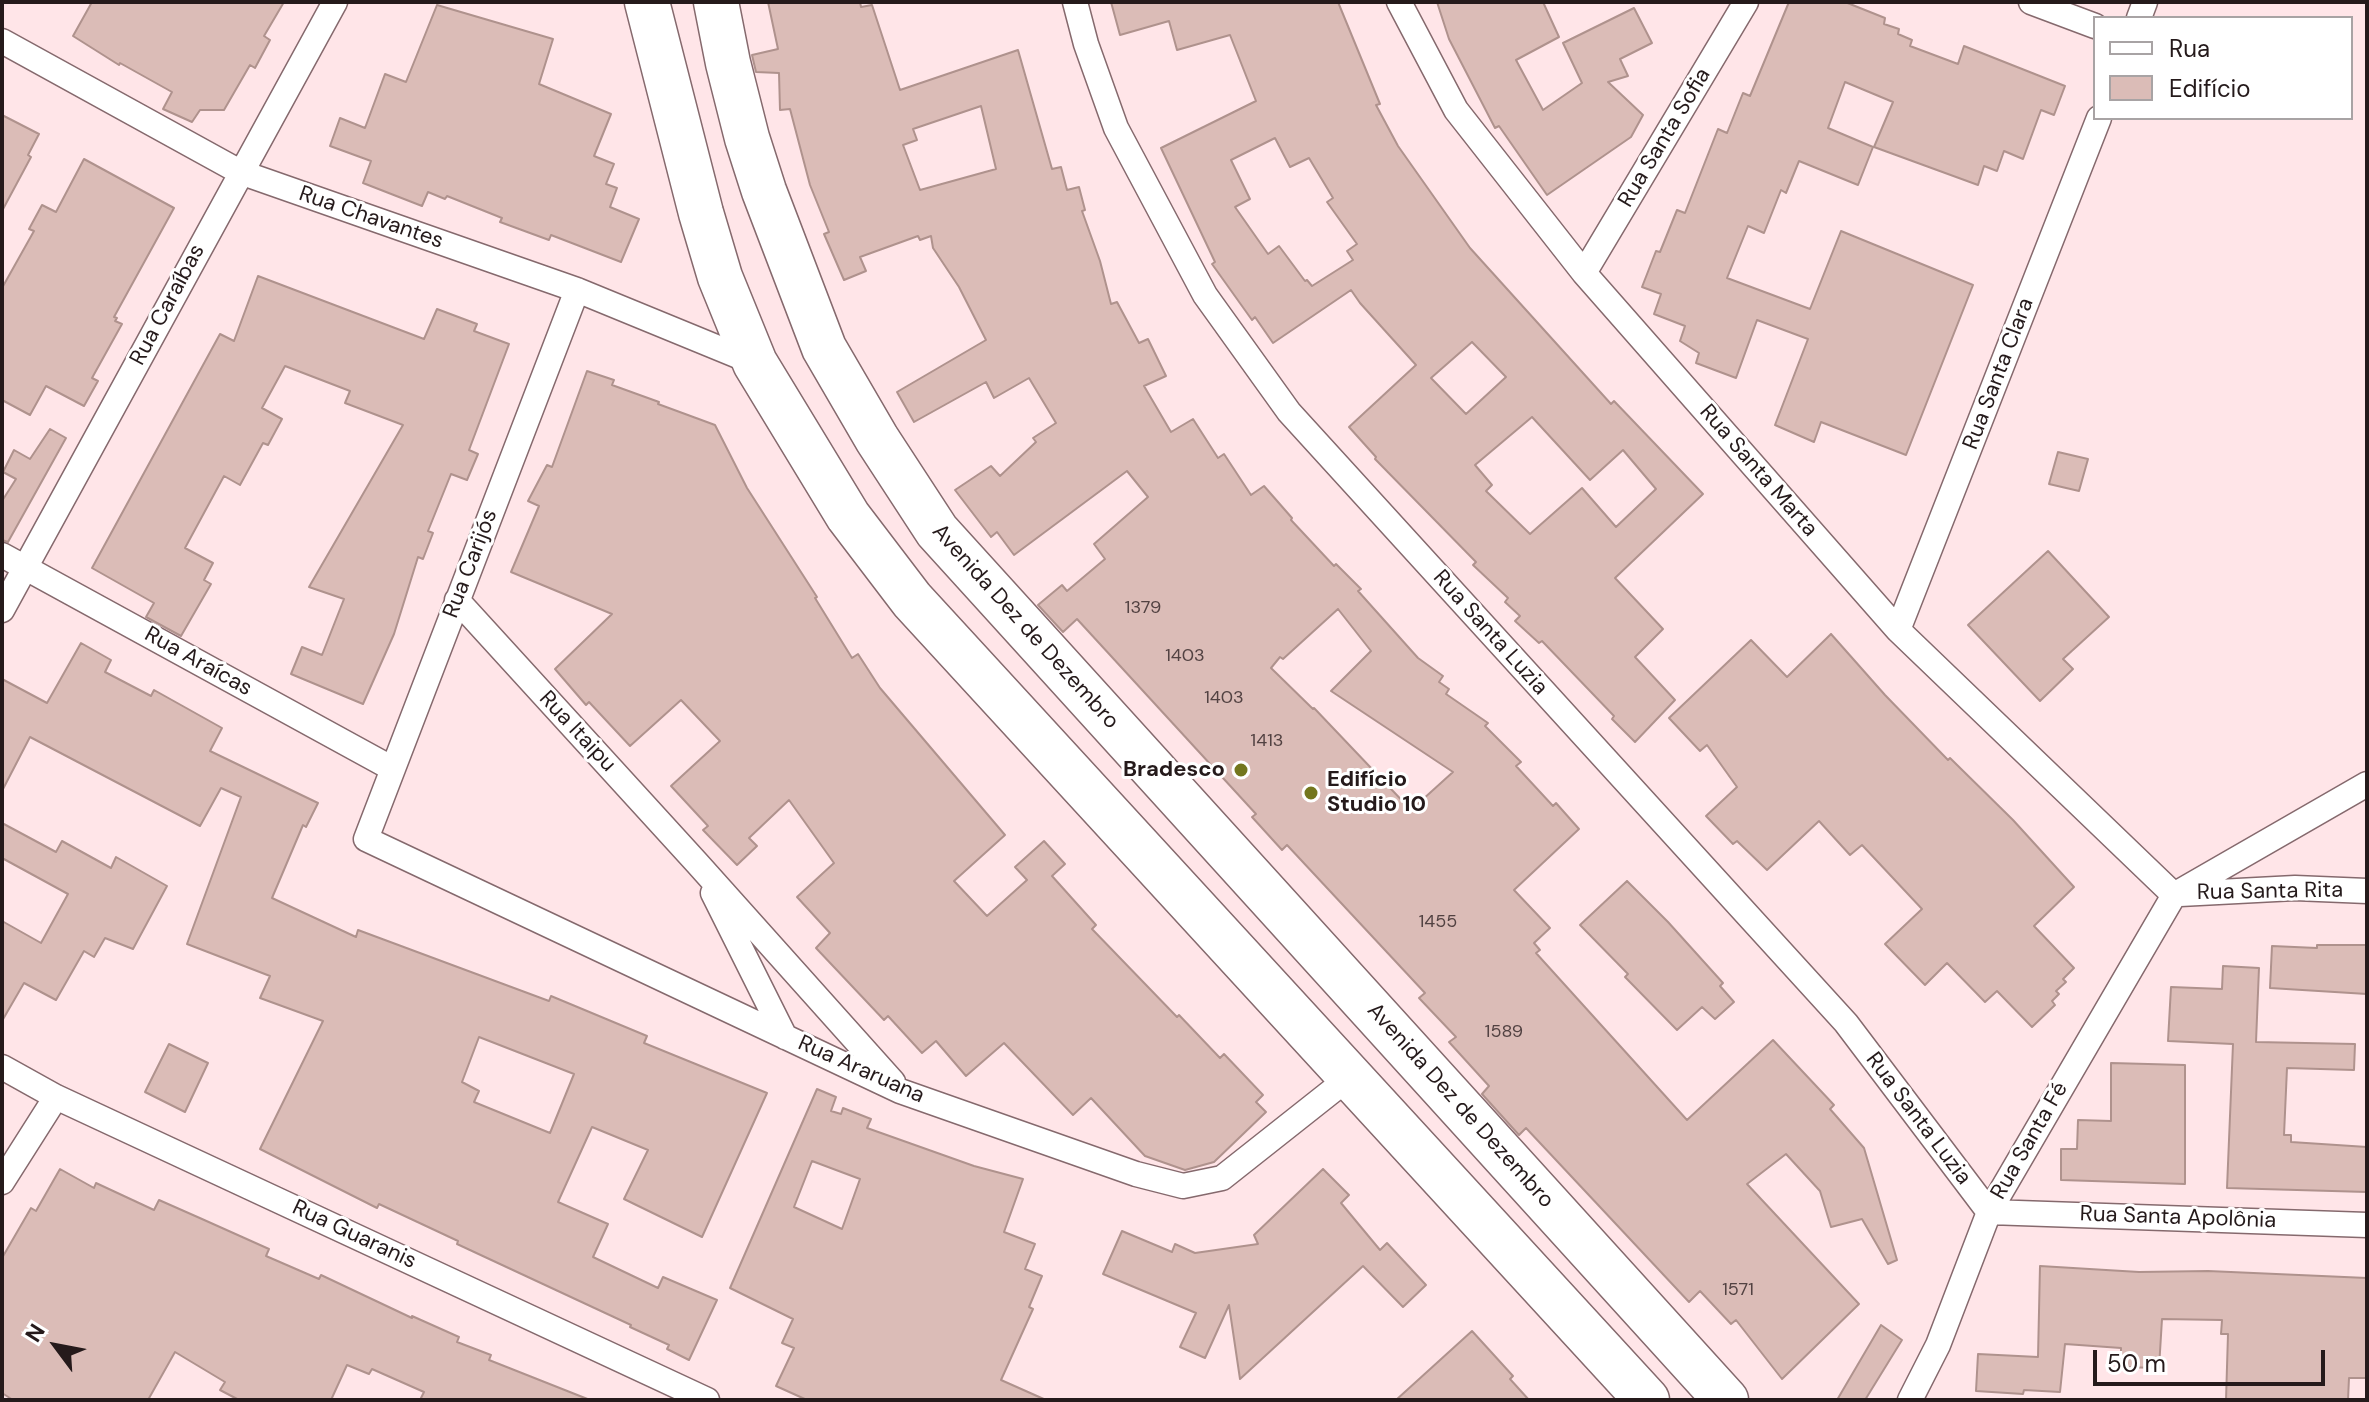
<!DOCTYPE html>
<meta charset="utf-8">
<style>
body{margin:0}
#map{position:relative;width:2369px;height:1402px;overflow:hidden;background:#ffe5e8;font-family:"DM Sans",sans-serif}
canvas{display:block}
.frame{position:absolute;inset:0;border:4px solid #251a1b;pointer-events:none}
.legend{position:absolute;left:2093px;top:16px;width:260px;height:104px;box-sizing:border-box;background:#fff;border:2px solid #a8a3a4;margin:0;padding:10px 14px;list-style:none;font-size:24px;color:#251a1b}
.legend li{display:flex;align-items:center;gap:16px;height:40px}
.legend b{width:40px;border:2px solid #a8a3a4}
.north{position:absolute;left:16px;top:1306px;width:80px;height:80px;-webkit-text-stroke:6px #fff;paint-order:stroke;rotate:302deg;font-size:22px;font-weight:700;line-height:32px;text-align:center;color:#251a1b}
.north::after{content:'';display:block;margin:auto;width:28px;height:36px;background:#251a1b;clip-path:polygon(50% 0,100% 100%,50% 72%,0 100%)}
.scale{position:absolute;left:2093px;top:1350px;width:232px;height:36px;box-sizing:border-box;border:4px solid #251a1b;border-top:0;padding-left:10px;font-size:24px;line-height:28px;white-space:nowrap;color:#251a1b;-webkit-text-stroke:6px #fff;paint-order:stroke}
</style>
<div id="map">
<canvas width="2369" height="1402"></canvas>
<div class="frame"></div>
<ul class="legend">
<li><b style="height:10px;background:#fff"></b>Rua</li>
<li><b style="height:22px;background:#dbbcb7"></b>Edifício</li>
</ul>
<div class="north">N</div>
<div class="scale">50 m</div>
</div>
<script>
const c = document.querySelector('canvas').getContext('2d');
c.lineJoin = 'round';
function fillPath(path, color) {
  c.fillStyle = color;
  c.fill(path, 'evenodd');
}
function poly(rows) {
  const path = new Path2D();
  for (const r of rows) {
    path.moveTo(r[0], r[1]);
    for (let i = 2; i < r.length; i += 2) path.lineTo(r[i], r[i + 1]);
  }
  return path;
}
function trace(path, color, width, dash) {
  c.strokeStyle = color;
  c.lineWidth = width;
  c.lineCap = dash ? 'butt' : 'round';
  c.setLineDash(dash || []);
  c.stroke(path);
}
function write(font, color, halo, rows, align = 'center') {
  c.font = font + ' "DM Sans",sans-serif';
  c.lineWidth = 6;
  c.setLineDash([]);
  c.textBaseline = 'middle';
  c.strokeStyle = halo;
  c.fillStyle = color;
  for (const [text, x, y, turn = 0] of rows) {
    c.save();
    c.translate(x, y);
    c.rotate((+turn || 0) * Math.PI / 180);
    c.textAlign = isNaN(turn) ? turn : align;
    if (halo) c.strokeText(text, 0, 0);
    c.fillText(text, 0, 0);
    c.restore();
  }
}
const building = poly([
 [92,2,284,2,264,36,270,40,255,68,250,65,224,110,200,110,192,122,163,109,172,92,120,63,119,65,73,36,92,2],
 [768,2,860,2,861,7,872,5,900,90,1018,50,1052,169,1061,167,1067,190,1079,187,1085,210,1082,211,1100,261,1111,304,1117,302,1139,343,1148,339,1166,376,1144,386,1171,432,1193,419,1218,458,1224,454,1251,495,1264,486,1292,518,1291,520,1334,566,1336,564,1361,589,1358,591,1418,658,1443,676,1439,682,1449,689,1446,694,1488,723,1485,726,1521,762,1516,766,1553,806,1556,803,1579,829,1514,890,1550,928,1534,943,1540,950,1536,953,1687,1120,1773,1040,1834,1105,1830,1109,1864,1148,1897,1260,1888,1264,1862,1219,1831,1227,1820,1191,1786,1154,1747,1184,1859,1304,1782,1379,1736,1320,1731,1324,1700,1291,1689,1302,1526,1128,1519,1135,1482,1094,1489,1086,1449,1042,1456,1037,1419,998,1425,993,1287,845,1282,850,1252,817,1256,814,1077,619,1063,632,1038,605,1062,585,1067,591,1105,559,1094,544,1148,497,1127,471,1014,555,997,532,991,537,955,490,991,466,1000,476,1036,442,1033,438,1056,423,1029,378,994,398,986,382,914,422,897,392,986,340,959,287,933,248,931,236,920,240,918,236,860,257,866,271,844,280,824,234,829,232,810,185,790,109,780,110,779,73,756,72,752,55,778,49,768,2],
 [981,106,996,169,920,190,903,145,917,140,913,129,981,106],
 [1338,609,1371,651,1331,691,1453,772,1411,810,1314,708,1313,709,1271,668,1280,657,1283,659,1338,609],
 [1111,2,1338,2,1380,104,1376,105,1398,146,1470,248,1611,404,1614,401,1703,494,1615,578,1663,629,1635,657,1675,700,1635,742,1612,719,1614,716,1542,641,1539,643,1515,621,1520,616,1505,602,1508,598,1473,565,1476,562,1375,459,1376,457,1349,427,1416,365,1360,303,1351,290,1273,343,1255,317,1252,320,1212,264,1215,262,1161,148,1256,101,1230,35,1177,50,1169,21,1120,35,1111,2],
 [1275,138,1290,167,1309,158,1333,198,1327,202,1357,244,1347,251,1353,260,1312,286,1307,280,1305,281,1279,246,1268,254,1235,207,1250,199,1231,160,1275,138],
 [1472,342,1506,377,1466,414,1431,378,1472,342],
 [1532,417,1590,480,1623,450,1656,489,1616,527,1582,488,1530,534,1486,491,1492,485,1475,465,1532,417],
 [1437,2,1543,2,1559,37,1516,60,1543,110,1582,83,1563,43,1634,8,1652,43,1620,59,1628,76,1608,82,1643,115,1631,137,1547,195,1499,126,1495,128,1449,39,1437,2],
 [1789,2,1845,2,1885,18,1884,24,1899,29,1898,34,1912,40,1910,46,1958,64,1964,46,2065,86,2054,115,2041,110,2023,159,2004,151,1997,171,1984,166,1978,185,1874,147,1893,102,1845,82,1828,128,1873,147,1858,185,1799,161,1786,193,1781,190,1764,233,1748,226,1727,278,1810,309,1841,231,1973,285,1906,455,1821,422,1814,442,1775,425,1808,339,1757,320,1736,378,1696,363,1699,353,1680,341,1685,326,1654,314,1661,294,1642,287,1656,251,1660,252,1677,210,1685,213,1718,129,1727,133,1743,93,1750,96,1789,2],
 [437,5,553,39,539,84,611,114,594,156,614,164,606,184,617,188,610,207,639,219,621,262,551,235,549,240,500,222,502,218,447,196,445,199,428,192,422,206,363,183,371,161,330,146,340,118,365,128,385,74,406,82,437,5],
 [2,115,39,134,28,155,31,157,2,211,2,115],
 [84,159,174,208,114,317,117,318,115,321,122,324,92,378,98,381,84,406,46,386,30,415,2,400,2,288,34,231,29,229,42,205,56,212,84,159],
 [258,276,424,339,437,309,477,324,474,331,509,344,469,450,478,454,467,480,451,474,428,531,433,533,423,559,418,557,394,634,363,704,291,674,302,647,322,655,344,599,309,587,403,425,345,403,350,391,285,366,262,408,282,419,268,445,263,443,240,485,224,476,185,548,213,563,204,580,211,584,181,636,146,617,154,603,92,568,220,334,234,341,258,276],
 [587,371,614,380,612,385,659,402,658,404,715,425,747,488,817,597,815,598,852,658,858,654,880,688,1005,835,954,881,987,916,1027,880,1015,867,1044,841,1065,864,1052,876,1096,925,1092,929,1177,1017,1179,1015,1220,1058,1224,1054,1263,1095,1256,1102,1266,1112,1214,1162,1185,1170,1145,1156,1091,1098,1073,1115,1004,1043,966,1076,936,1041,922,1053,888,1016,884,1020,816,948,830,933,797,897,834,863,789,800,749,838,757,846,737,865,703,830,708,826,671,786,720,741,681,700,630,746,589,702,586,705,555,669,612,614,511,572,539,506,528,501,547,465,552,467,587,371],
 [50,429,66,438,8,542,2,540,2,501,16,479,3,472,14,450,30,459,50,429],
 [2058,452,2088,459,2079,491,2049,484,2058,452],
 [2048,551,2109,617,2063,659,2073,669,2040,701,1968,625,2048,551],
 [1831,634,1885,695,1948,760,1950,758,2013,820,2074,887,2034,926,2074,968,2063,979,2066,982,2056,991,2059,994,2052,1001,2055,1005,2032,1027,1997,991,1985,1002,1947,963,1925,985,1885,944,1922,909,1862,845,1850,855,1819,821,1767,870,1737,841,1733,844,1706,816,1737,787,1707,745,1700,751,1669,718,1751,640,1787,677,1831,634],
 [81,643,111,660,105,672,151,696,154,690,222,728,210,751,318,803,306,827,303,825,272,898,356,937,358,930,549,1001,551,996,647,1036,644,1043,767,1093,702,1237,624,1199,648,1150,592,1127,558,1202,608,1224,593,1257,658,1288,663,1277,717,1300,689,1360,667,1349,669,1345,630,1327,631,1325,457,1244,458,1241,379,1204,377,1208,260,1149,323,1021,260,998,270,976,187,944,241,797,221,788,200,826,30,737,2,791,2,679,47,703,81,643],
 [479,1037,574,1074,550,1133,474,1102,479,1091,462,1082,479,1037],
 [2,823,56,852,62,841,111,868,116,857,167,886,133,949,105,938,94,957,84,951,56,1000,24,983,2,1021,2,921,41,943,68,894,2,858,2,823],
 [1627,881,1668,922,1723,983,1720,986,1734,1002,1715,1019,1702,1007,1677,1030,1625,977,1628,974,1580,925,1627,881],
 [2317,945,2367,945,2367,994,2270,988,2272,946,2317,948,2317,945],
 [2223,966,2259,968,2256,1042,2355,1044,2354,1070,2287,1068,2284,1135,2291,1135,2291,1142,2367,1147,2367,1192,2227,1188,2233,1044,2168,1041,2171,987,2222,989,2223,966],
 [169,1044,208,1063,185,1112,145,1092,169,1044],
 [2111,1063,2185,1065,2185,1184,2061,1180,2061,1149,2077,1149,2078,1120,2111,1121,2111,1063],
 [817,1089,836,1097,831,1111,841,1114,843,1108,871,1119,867,1128,974,1166,1023,1179,1004,1232,1035,1244,1025,1269,1042,1276,1029,1307,1033,1309,1001,1380,1046,1400,807,1400,776,1386,794,1348,782,1343,793,1319,730,1288,817,1089],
 [812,1161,860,1179,842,1229,794,1207,812,1161],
 [60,1169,94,1188,96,1183,154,1210,159,1200,202,1219,269,1249,266,1256,319,1279,321,1275,412,1318,412,1316,459,1337,457,1342,491,1355,489,1360,590,1400,420,1400,424,1392,372,1369,369,1374,347,1365,331,1400,239,1400,220,1390,225,1382,175,1352,148,1400,13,1400,2,1393,2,1258,31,1208,36,1211,60,1169],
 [1323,1169,1349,1195,1341,1203,1380,1250,1387,1243,1426,1285,1403,1307,1363,1266,1240,1379,1229,1305,1205,1358,1180,1347,1196,1313,1103,1274,1122,1231,1172,1252,1175,1244,1195,1253,1258,1244,1254,1235,1323,1169],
 [2040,1266,2139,1272,2208,1271,2367,1278,2367,1378,2349,1378,2348,1400,2226,1400,2228,1334,2221,1334,2222,1320,2162,1319,2159,1368,2121,1367,2121,1348,2065,1344,2060,1392,2024,1390,2023,1394,1976,1391,1978,1354,2038,1357,2040,1266],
 [1881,1325,1902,1340,1865,1400,1837,1400,1881,1325],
 [1472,1331,1513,1376,1510,1379,1529,1400,1396,1400,1472,1331]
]);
fillPath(building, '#dbbcb7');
trace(building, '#af928d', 2);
const street = poly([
 [1075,2,1086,44,1116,128,1205,295,1289,412,1846,1023,1989,1212,2367,1225],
 [1399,2,1456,110,1584,273,1898,630,2174,895],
 [2031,2,2095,26],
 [2139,18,2145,2],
 [2,41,240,172,577,290,755,363],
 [1584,273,1746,2],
 [577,290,366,839,900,1091,1136,1174,1183,1186,1222,1178,1351,1076],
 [2,555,393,769],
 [457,600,697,863,893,1082],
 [2,610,335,2],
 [1898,630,2099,118],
 [713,893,785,1037],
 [2180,894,2295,888,2367,891],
 [2,1067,56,1097,707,1400],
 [2,1182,56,1097],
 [1910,1400,1938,1345,1989,1212,2174,895,2367,784]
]);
const highway = poly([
 [647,2,701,213,720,277,755,363,848,516,912,600,1647,1400],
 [716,2,728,63,747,138,764,191,824,348,877,439,937,531,1726,1400]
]);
trace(street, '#85696d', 27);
trace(highway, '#85696d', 47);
trace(street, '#fff', 24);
trace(highway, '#fff', 44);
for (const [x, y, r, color] of [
 [1241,770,8,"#73761d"],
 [1311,793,8,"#73761d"]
]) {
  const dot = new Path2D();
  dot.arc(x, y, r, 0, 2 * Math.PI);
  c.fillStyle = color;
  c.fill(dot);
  trace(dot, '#fff', 3);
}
write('18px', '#524242', null, [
 ["1379",1143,608],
 ["1403",1185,656],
 ["1403",1224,698],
 ["1413",1267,741],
 ["1455",1438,922],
 ["1589",1504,1032],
 ["1571",1738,1290]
]);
write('22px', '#251a1b', '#fff', [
 ["Rua Santa Sofia",1665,138,-59],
 ["Rua Chavantes",371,218,19],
 ["Rua Caraíbas",168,305,-62],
 ["Rua Santa Clara",1999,374,-69],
 ["Rua Santa Marta",1758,471,49],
 ["Rua Carijós",471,564,-69],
 ["Avenida Dez de Dezembro",1025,627,48],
 ["Rua Santa Luzia",1490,633,48],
 ["Rua Araícas",198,662,29],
 ["Rua Itaipu",577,732,47],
 ["Rua Santa Rita",2270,892,-1],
 ["Rua Araruana",861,1070,24],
 ["Avenida Dez de Dezembro",1460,1106,48],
 ["Rua Santa Luzia",1918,1119,53],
 ["Rua Santa Fé",2030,1141,-60],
 ["Rua Santa Apolônia",2178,1218,2],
 ["Rua Guaranis",354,1235,25]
]);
write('bold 22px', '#251a1b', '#fff', [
 ["Bradesco",1225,770],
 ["Edifício",1327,780,"left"],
 ["Studio 10",1327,805,"left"]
], 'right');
</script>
